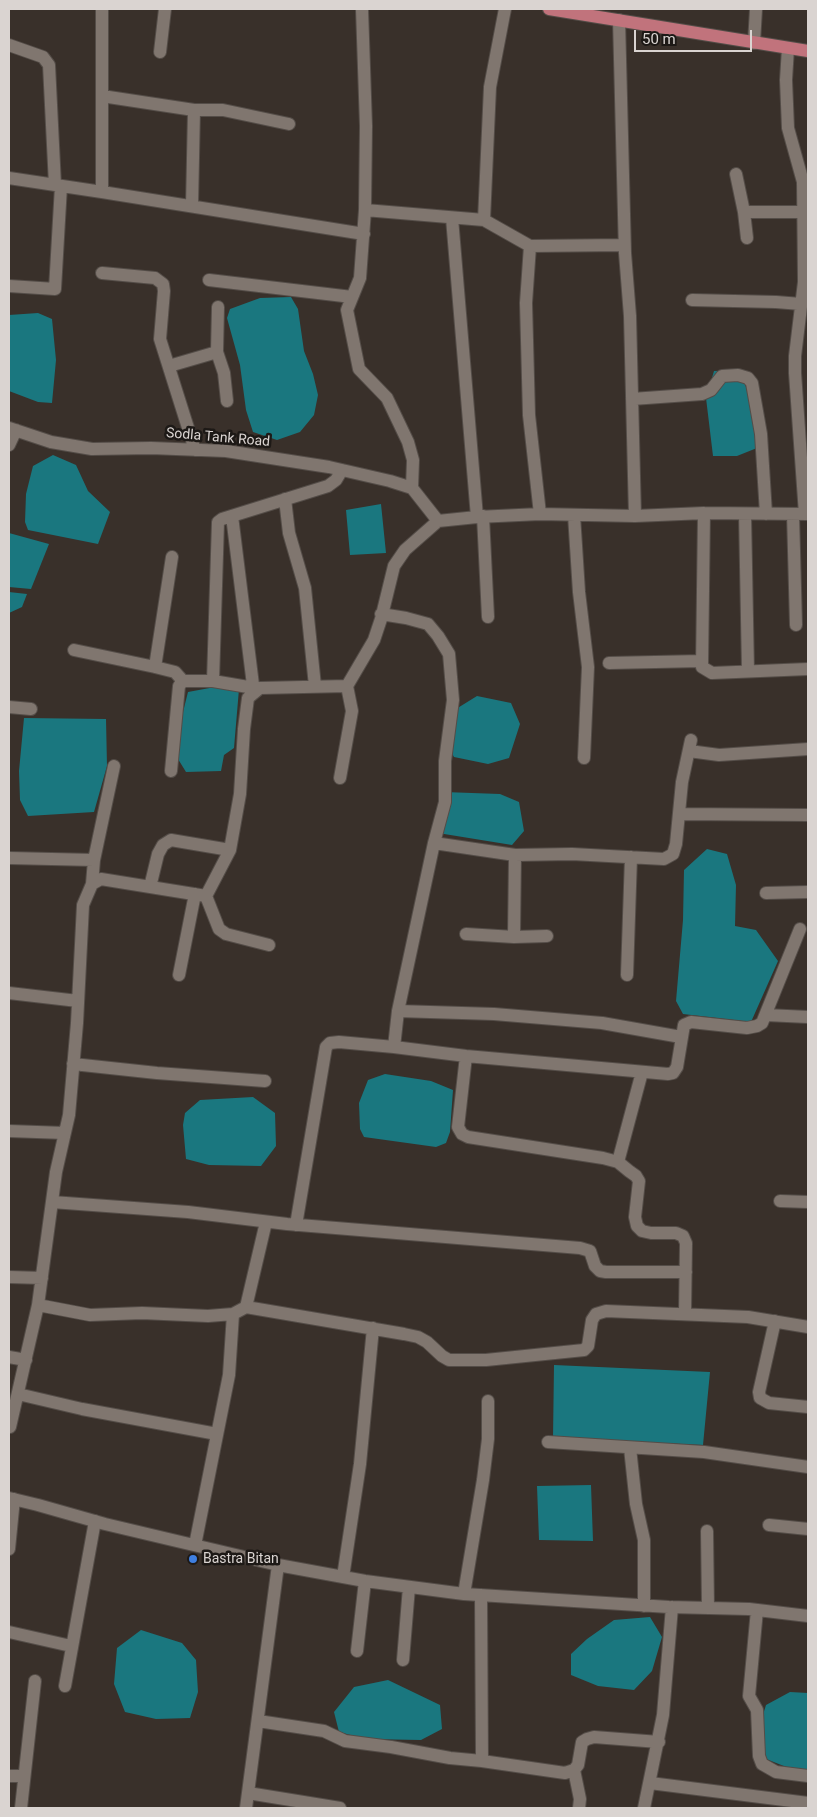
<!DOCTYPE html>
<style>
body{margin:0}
#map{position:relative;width:817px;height:1817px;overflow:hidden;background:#39302a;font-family:Roboto,sans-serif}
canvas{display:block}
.frame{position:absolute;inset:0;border:10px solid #dad4d1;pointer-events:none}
.scale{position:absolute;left:634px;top:30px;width:118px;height:22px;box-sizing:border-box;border:2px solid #dad4d1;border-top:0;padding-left:6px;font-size:15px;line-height:18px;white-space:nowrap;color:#dad4d1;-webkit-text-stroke:4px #1d1916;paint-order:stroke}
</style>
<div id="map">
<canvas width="817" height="1817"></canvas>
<div class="frame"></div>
<div class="scale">50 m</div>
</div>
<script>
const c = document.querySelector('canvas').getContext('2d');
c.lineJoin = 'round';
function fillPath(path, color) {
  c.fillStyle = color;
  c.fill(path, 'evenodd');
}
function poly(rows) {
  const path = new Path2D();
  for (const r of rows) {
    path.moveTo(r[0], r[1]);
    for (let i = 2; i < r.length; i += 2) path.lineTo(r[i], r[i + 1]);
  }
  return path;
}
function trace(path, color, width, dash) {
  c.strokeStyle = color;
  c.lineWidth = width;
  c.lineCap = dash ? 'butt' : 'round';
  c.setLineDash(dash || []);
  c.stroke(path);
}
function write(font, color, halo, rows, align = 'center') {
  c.font = font + ' Roboto,sans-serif';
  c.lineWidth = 5;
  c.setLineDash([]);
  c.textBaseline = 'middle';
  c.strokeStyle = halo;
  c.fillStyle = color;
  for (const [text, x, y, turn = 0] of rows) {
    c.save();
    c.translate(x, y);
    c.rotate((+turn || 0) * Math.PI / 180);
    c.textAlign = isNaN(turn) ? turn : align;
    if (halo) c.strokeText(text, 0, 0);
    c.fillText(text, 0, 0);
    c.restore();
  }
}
fillPath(poly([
 [291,297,298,309,304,351,313,374,318,395,314,415,300,432,277,440,253,432,246,410,240,365,227,318,230,309,260,298],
 [38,313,52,319,56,360,52,403,38,402,9,391,9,315],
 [741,370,752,408,757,448,737,456,713,456,706,398,714,371],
 [53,455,76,465,88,491,110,512,98,544,28,530,25,522,26,494,33,466],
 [381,504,386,553,350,555,346,510],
 [9,533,49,544,31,589,9,587],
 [9,592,27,594,22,607,9,613],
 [215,687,239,689,234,748,224,755,221,771,186,772,178,759,179,728,188,692],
 [477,696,511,703,520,724,509,758,488,764,454,757,448,746,456,709],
 [24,718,106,719,107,766,94,812,28,816,20,800,19,771],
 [444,792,500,794,519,802,524,831,512,845,438,833],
 [707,849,727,854,736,885,735,926,756,930,778,961,751,1022,683,1014,676,1001,683,920,684,870],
 [385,1074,431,1081,453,1090,450,1132,446,1143,436,1147,364,1137,360,1129,359,1103,368,1080],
 [253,1097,275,1113,276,1146,261,1166,209,1165,186,1159,183,1125,185,1113,200,1100],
 [554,1365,710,1372,703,1445,553,1438],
 [591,1485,593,1541,539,1540,537,1486],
 [650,1617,662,1637,652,1671,634,1690,598,1686,571,1675,571,1654,587,1639,614,1620],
 [141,1630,182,1643,196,1660,198,1692,190,1718,156,1719,125,1712,114,1684,117,1648],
 [388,1680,440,1705,442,1729,421,1740,366,1739,339,1732,334,1712,354,1687],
 [790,1692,808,1693,808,1769,794,1770,761,1757,757,1734,766,1705]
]), '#1a777f');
const street = poly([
 [362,9,366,126,365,210,360,278,347,310,359,369,387,398,408,442,413,460,412,488],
 [619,20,625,253,630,316,635,516],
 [754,43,756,9],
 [9,45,43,57,49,65,55,185],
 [788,48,786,80,788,128,803,182,804,282,795,356,795,373,805,514],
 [160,52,165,9],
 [102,96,194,110],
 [736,174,744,212,747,238],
 [9,178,102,192,364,234],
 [102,192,102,9],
 [192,206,194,110,223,110,289,124],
 [365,210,484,220,530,246,624,245],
 [744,212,803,212],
 [452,218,477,517],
 [484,220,490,87,505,9],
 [530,246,526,303,529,415,540,514],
 [102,273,155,278,163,284,164,291,160,339,195,450],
 [209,280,352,297],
 [9,286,55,289,61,186],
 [692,300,776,302,801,304],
 [218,307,217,352,224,373,227,401],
 [169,366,217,352],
 [632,399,702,394,711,390,722,376,738,375,748,378,752,383,761,434,766,514],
 [9,428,51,442,92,449,151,448,226,451,329,467,390,481,412,488,438,521],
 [9,445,16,430],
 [285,499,289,533,305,588,315,686],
 [704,513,702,667,712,673,808,669],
 [745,514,748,671],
 [793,514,796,625],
 [574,515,579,592,588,667,584,758],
 [232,516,254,693],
 [483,516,488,617],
 [381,614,406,618,428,624,438,636,449,654,453,700,445,761,445,802,434,843,398,1011,394,1047],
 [74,650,155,667,175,672,183,681],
 [609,663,701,661],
 [155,667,172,557],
 [213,681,218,522,222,519,328,486,336,480,342,470],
 [9,707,31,709],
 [689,751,719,755,808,749],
 [171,771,179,686,183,681,213,681,254,688],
 [340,778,352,711,347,686],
 [679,814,808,815],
 [434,843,515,855,572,854,664,859,673,854,676,844,682,782,691,740],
 [9,858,94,860],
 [92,884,94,860,114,766],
 [150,887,158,854,163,845,171,840,230,850],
 [766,893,808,892],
 [206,896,219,929,226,934,269,945],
 [466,934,514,937,547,936],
 [514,937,515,855],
 [179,975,195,894],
 [627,975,631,857],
 [9,993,78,1001],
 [398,1011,494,1014,602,1023,681,1037],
 [766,1015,808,1017],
 [466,1056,458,1127,462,1134,468,1137,603,1158,618,1162,629,1171,636,1176,639,1181,635,1217,637,1226,642,1231,651,1233,676,1233,683,1236,686,1243,685,1314],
 [73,1064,157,1073,265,1081],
 [9,1131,65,1133],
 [618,1162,642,1072],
 [780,1201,808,1202],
 [52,1202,188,1212,287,1224,580,1248,590,1251,595,1266,600,1271,606,1272,686,1272],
 [296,1225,326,1047,330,1043,339,1042,394,1047,466,1056,668,1074,673,1073,677,1067,684,1025,691,1022,747,1028,757,1026,762,1023,800,929],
 [9,1277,42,1278],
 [38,1305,90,1315,142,1313,208,1316,233,1314,229,1375,195,1545],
 [246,1307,266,1222],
 [233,1314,246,1307,404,1334,418,1337,427,1342,442,1356,449,1360,486,1360,584,1350,588,1346,592,1320,596,1314,606,1311,748,1317,808,1327],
 [775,1321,759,1392,760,1398,769,1403,808,1407],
 [9,1357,26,1360],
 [18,1394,82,1409,217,1434],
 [10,1427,38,1305,56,1172,69,1115,77,1023,83,905,92,884,101,879,206,896,230,850,240,794,244,729,248,698,260,688,347,686,374,640,381,619,394,566,405,550,438,521,477,517,540,514,635,516,704,513,808,514],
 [548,1442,704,1452,808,1467],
 [630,1448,636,1504,644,1540,644,1606],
 [9,1498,38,1505,105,1524,278,1565,365,1581,464,1594,669,1607,749,1609,808,1616],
 [769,1525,808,1529],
 [707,1531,708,1608],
 [9,1549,14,1499],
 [343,1577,360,1464,373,1328],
 [464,1594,483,1480,488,1439,488,1401],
 [481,1595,482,1761],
 [757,1610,749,1696,757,1710,759,1756,762,1764,776,1772,808,1776],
 [9,1632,71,1646],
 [357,1651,365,1581],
 [403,1660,409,1587],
 [65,1686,95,1521],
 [258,1721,324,1731,345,1741,391,1747,450,1758,482,1761,565,1773,574,1770,578,1765,582,1742,587,1739,594,1737,659,1742],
 [574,1770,580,1799,579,1808],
 [9,1776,23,1776],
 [650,1783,808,1803],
 [248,1793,340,1808],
 [21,1808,35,1681],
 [246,1808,278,1565],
 [644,1808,663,1715,672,1607]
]);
const primary = poly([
 [549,9,808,51]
]);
trace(street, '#544d48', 14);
trace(primary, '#544d48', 14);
trace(street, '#80766f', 12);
trace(primary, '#c1737c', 12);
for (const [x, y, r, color] of [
 [193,1559,5,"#3f7fe0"]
]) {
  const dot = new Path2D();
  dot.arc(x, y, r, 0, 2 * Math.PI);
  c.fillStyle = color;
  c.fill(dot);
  trace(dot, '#1d1916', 2);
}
write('14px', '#dad4d1', '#1d1916', [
 ["Sodla Tank Road",218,438,5]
]);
write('14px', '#dad4d1', '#1d1916', [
 ["Bastra Bitan",203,1559]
], 'left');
</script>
